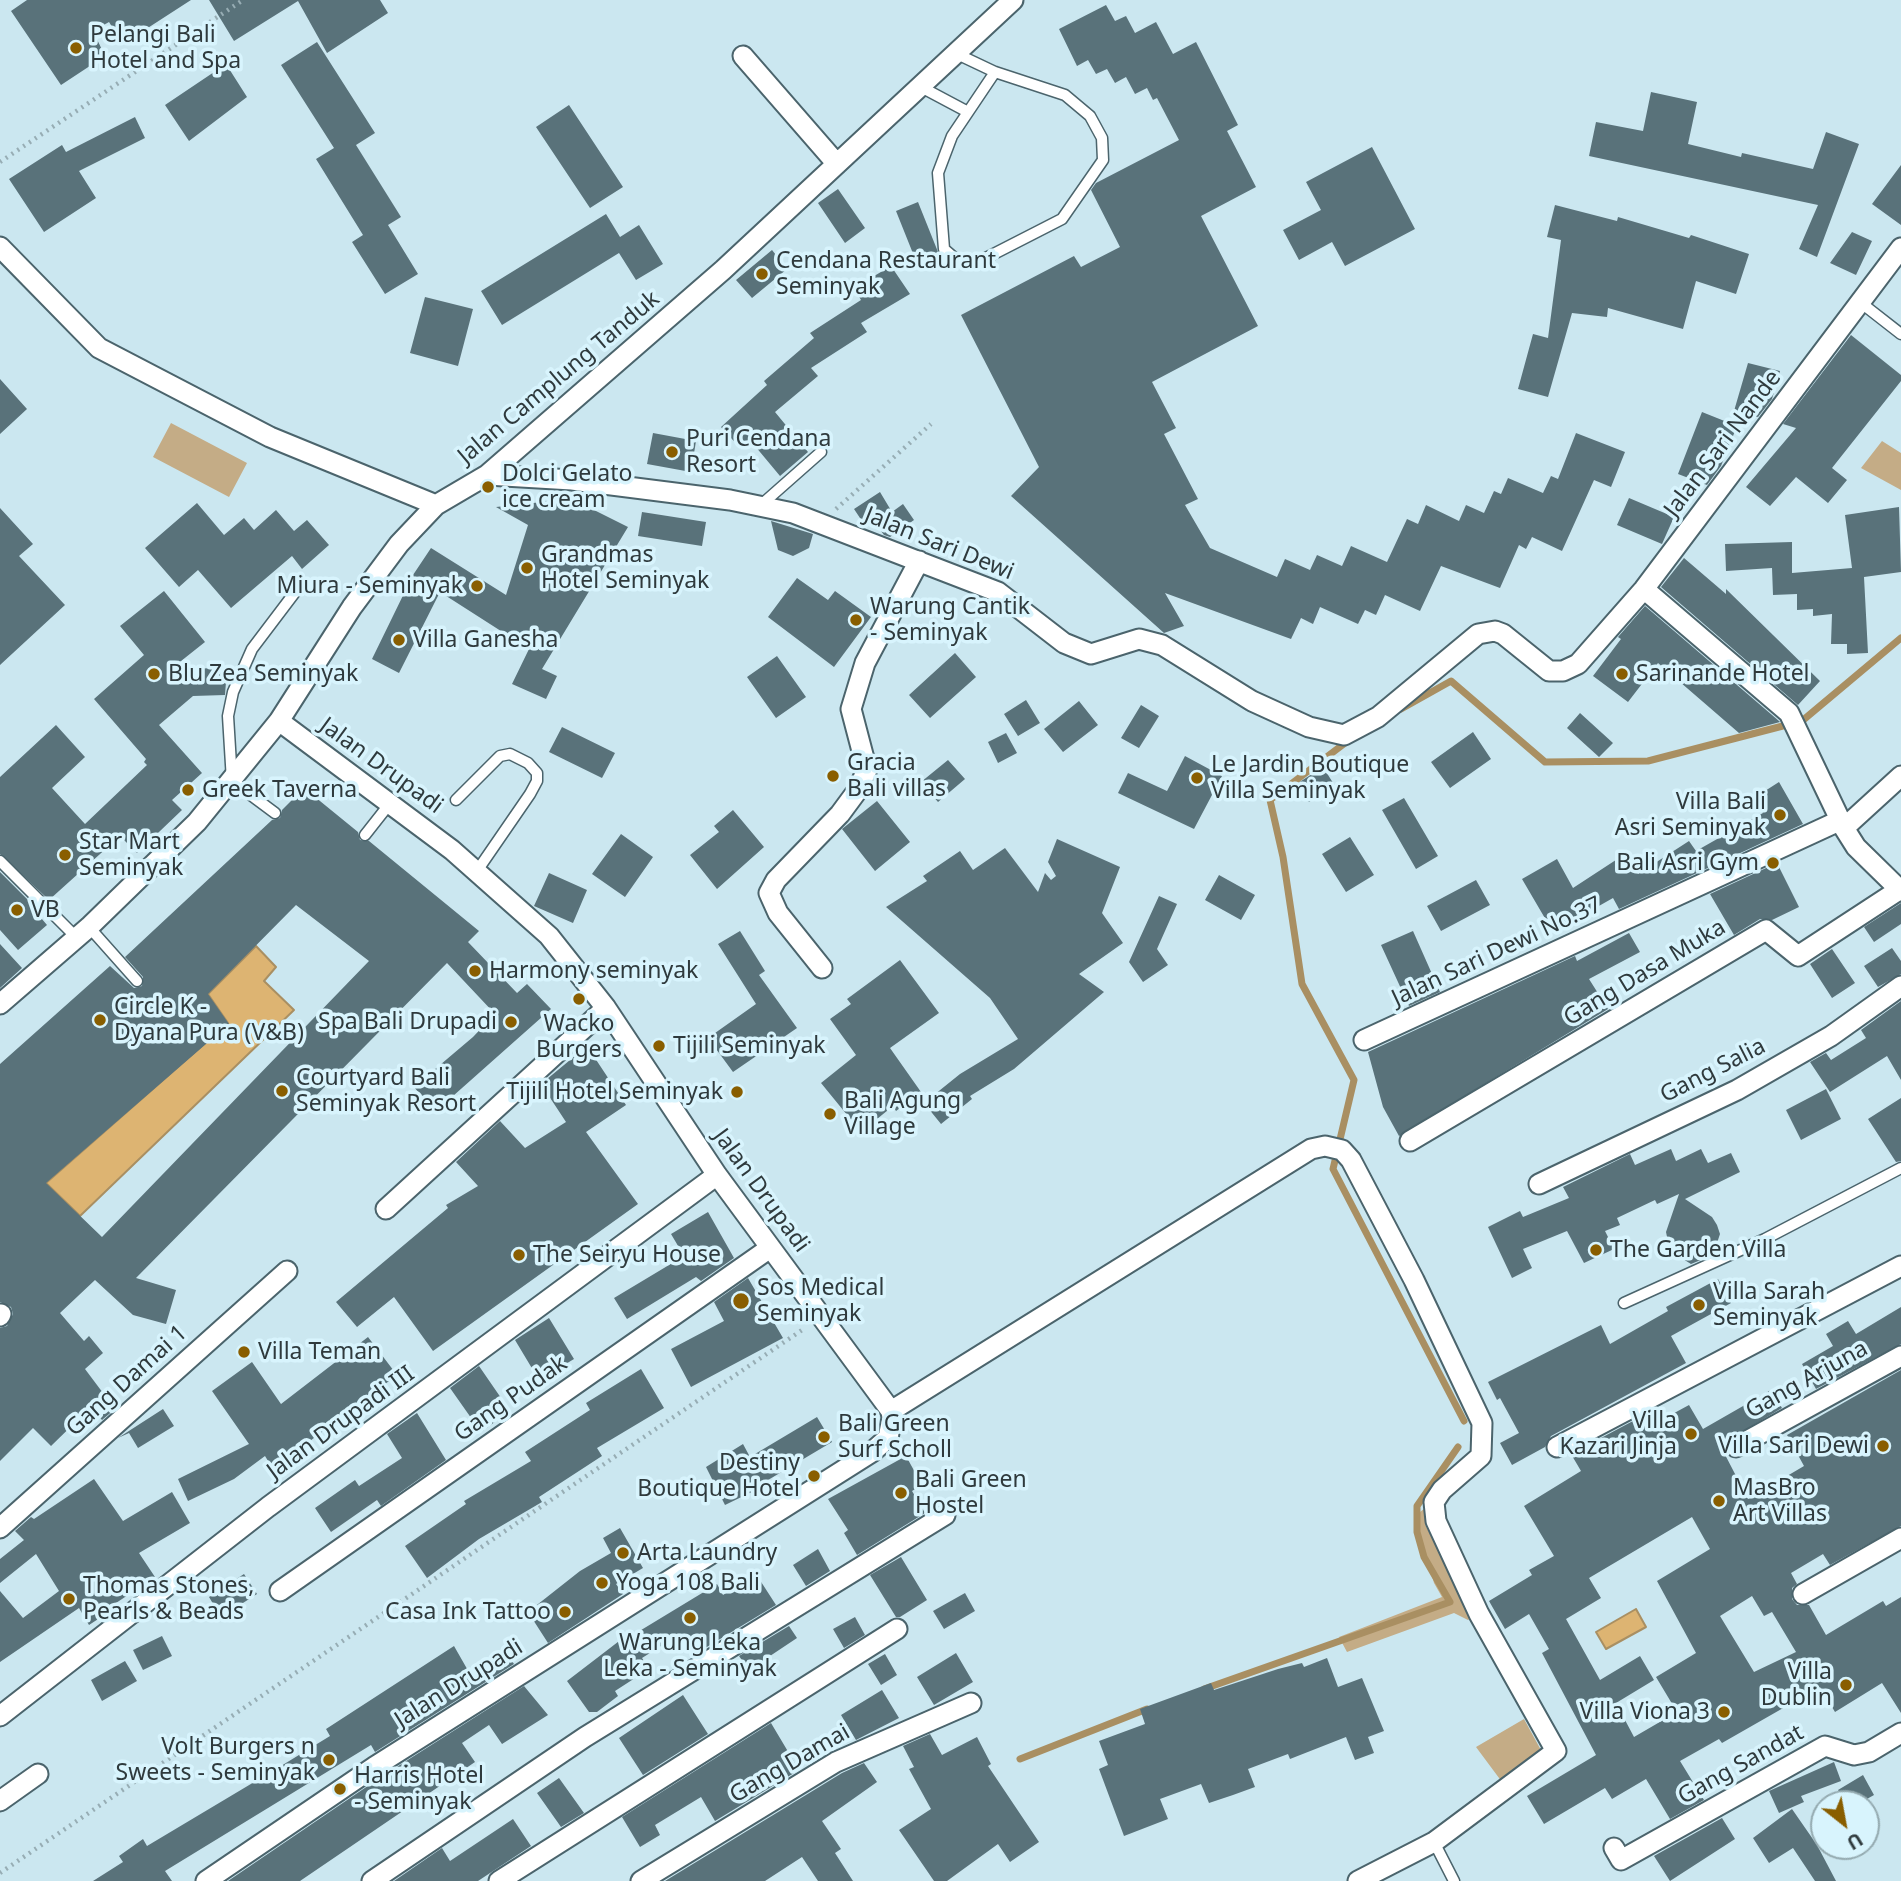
<!DOCTYPE html>
<style>
body{margin:0}
#map{position:relative;width:1901px;height:1881px;overflow:hidden;background:#cbe7f0;font-family:"Noto Sans",sans-serif}
canvas{display:block}
.north{position:absolute;left:1810px;top:1790px;width:70px;height:70px;box-sizing:border-box;background:#d8f4fd;border:2px solid #94aab0;border-radius:50%;rotate:149deg;font-size:19px;font-weight:700;line-height:28px;text-align:center;color:#2f3a3d}
.north::after{content:'';display:block;margin:auto;width:24px;height:32px;background:#895e00;clip-path:polygon(50% 0,100% 100%,50% 72%,0 100%)}
</style>
<div id="map">
<canvas width="1901" height="1881"></canvas>
<div class="north">U</div>
</div>
<script>
const c = document.querySelector('canvas').getContext('2d');
c.lineJoin = 'round';
function fillPath(path, color) {
  c.fillStyle = color;
  c.fill(path, 'evenodd');
}
function poly(rows) {
  const path = new Path2D();
  for (const r of rows) {
    path.moveTo(r[0], r[1]);
    for (let i = 2; i < r.length; i += 2) path.lineTo(r[i], r[i + 1]);
  }
  return path;
}
function trace(path, color, width, dash) {
  c.strokeStyle = color;
  c.lineWidth = width;
  c.lineCap = dash ? 'butt' : 'round';
  c.setLineDash(dash || []);
  c.stroke(path);
}
function write(font, color, halo, rows, align = 'center') {
  c.font = font + ' "Noto Sans",sans-serif';
  c.lineWidth = 7;
  c.setLineDash([]);
  c.textBaseline = 'middle';
  c.strokeStyle = halo;
  c.fillStyle = color;
  for (const [text, x, y, turn = 0] of rows) {
    c.save();
    c.translate(x, y);
    c.rotate((+turn || 0) * Math.PI / 180);
    c.textAlign = isNaN(turn) ? turn : align;
    if (halo) c.strokeText(text, 0, 0);
    c.fillText(text, 0, 0);
    c.restore();
  }
}
fillPath(poly([
 [171,423,247,463,229,497,153,457],
 [1882,441,1901,453,1901,490,1861,468],
 [1429,1505,1425,1524,1471,1618,1468,1620,1454,1613,1347,1652,1339,1637,1442,1597,1434,1583,1420,1534,1420,1512],
 [1524,1719,1542,1752,1502,1782,1476,1747]
]), '#c4ac86');
const water = poly([
 [256,946,276,967,264,981,294,1010,80,1216,46,1183,228,1023,208,994,256,946],
 [1636,1609,1646,1627,1606,1649,1596,1632,1636,1609]
]);
fillPath(water, '#ddb472');
trace(water, '#a98f62', 2);
trace(poly([
 [1401,709,1451,681,1545,762,1648,761,1802,721,1901,638],
 [1349,740,1270,800,1283,857,1302,984,1354,1080,1333,1169,1464,1421],
 [1204,1689,1450,1602,1424,1557,1417,1532,1417,1506,1458,1447],
 [1020,1759,1147,1709]
]), '#a98f62', 7);
fillPath(poly([
 [27,0,191,0,123,44,109,22,93,31,105,56,61,85,11,11],
 [209,0,380,0,388,13,327,53,298,1,234,41],
 [1106,5,1115,21,1126,16,1135,33,1156,22,1173,54,1196,42,1238,125,1227,131,1256,187,1201,216,1258,326,1152,382,1176,428,1164,434,1198,499,1185,505,1210,548,1277,577,1285,559,1310,570,1317,555,1342,566,1351,546,1387,562,1407,519,1418,524,1426,505,1459,521,1466,505,1484,513,1494,491,1501,494,1508,478,1543,493,1551,476,1558,479,1576,433,1625,452,1611,487,1594,480,1562,551,1532,537,1526,549,1519,545,1500,588,1441,566,1420,611,1385,595,1376,615,1365,610,1358,624,1320,607,1313,624,1301,618,1291,639,1165,593,1184,626,1164,633,1011,496,1039,467,961,315,1074,256,1081,267,1120,247,1091,190,1096,183,1179,140,1157,98,1153,100,1147,88,1135,94,1126,77,1115,83,1107,69,1096,74,1088,60,1077,66,1059,29],
 [317,42,375,133,356,145,401,217,388,225,418,274,385,294,352,242,363,235,316,159,334,148,281,65],
 [226,64,247,97,189,141,165,105],
 [1651,92,1697,102,1688,144,1741,157,1742,153,1813,169,1826,132,1859,144,1817,257,1799,249,1818,205,1589,156,1596,122,1643,131],
 [569,105,623,187,590,208,536,127],
 [135,117,145,138,79,171,96,198,44,232,9,179,62,145,66,152],
 [1372,147,1415,229,1345,266,1332,242,1299,260,1283,230,1321,210,1306,182],
 [1901,165,1901,225,1872,204],
 [838,189,865,228,845,243,818,203],
 [918,202,940,257,918,266,896,211],
 [1555,205,1617,221,1618,217,1689,238,1691,235,1749,254,1736,294,1696,281,1683,329,1608,308,1607,317,1572,313,1548,397,1518,389,1533,334,1548,338,1561,240,1547,237],
 [606,214,620,237,639,225,663,264,636,280,619,253,502,325,481,291],
 [1852,232,1872,241,1856,275,1830,263],
 [772,250,787,269,752,298,736,280],
 [891,266,910,294,861,323,867,332,811,368,818,376,775,412,808,452,780,476,750,440,741,449,721,427,767,385,764,381,814,338,810,333,861,300,854,288],
 [425,297,473,309,458,366,410,353],
 [1851,335,1901,375,1901,381,1832,468,1847,480,1828,503,1796,477,1770,506,1746,487,1796,428,1783,424],
 [1748,363,1780,371,1772,399,1758,417,1734,411],
 [0,379,27,409,0,434],
 [1702,412,1737,426,1721,466,1707,485,1678,474],
 [653,433,696,441,691,472,647,464],
 [880,492,892,512,903,504,914,520,890,537,884,535,872,519,864,524,854,509],
 [1629,498,1674,517,1662,544,1617,525],
 [561,500,592,509,628,527,542,669,557,676,546,699,512,684,529,649,440,592,399,673,372,659,413,575,431,548,506,595,528,525,496,507],
 [197,503,224,535,244,518,254,530,276,510,294,531,307,520,329,545,302,569,292,556,231,608,198,570,179,587,145,548],
 [1899,507,1901,572,1864,577,1868,653,1847,654,1847,644,1831,644,1832,614,1813,616,1813,609,1797,610,1797,594,1773,595,1772,568,1726,571,1725,544,1792,542,1792,573,1852,568,1845,515],
 [0,508,33,544,19,556,65,605,0,665],
 [642,512,706,522,702,546,638,536],
 [771,521,813,534,809,548,793,556,778,550],
 [1684,558,1726,594,1726,589,1820,681,1798,705,1661,587],
 [797,578,828,600,835,591,871,617,834,667,768,617],
 [164,591,205,642,171,669,227,668,225,695,193,696,159,725,202,773,172,800,182,810,137,853,120,836,49,900,0,854,0,777,56,725,85,757,52,788,85,824,147,765,144,762,146,759,94,699,144,655,120,626],
 [1645,606,1779,721,1780,722,1739,733,1658,663,1628,702,1593,676,1621,639,1618,637],
 [955,653,976,677,930,718,909,695],
 [777,656,806,697,776,718,747,677],
 [1026,700,1040,723,1018,736,1004,714],
 [1079,701,1098,725,1063,752,1044,729],
 [1141,705,1159,716,1139,748,1121,738],
 [1580,713,1613,743,1599,757,1567,728],
 [562,727,615,753,602,778,549,752],
 [1473,732,1491,759,1450,788,1431,762],
 [1006,733,1017,753,998,763,988,742],
 [1185,756,1222,776,1194,829,1118,793,1128,773,1167,791],
 [948,760,965,779,938,802,921,782],
 [1323,767,1335,786,1309,802,1298,783],
 [1779,782,1803,824,1619,909,1613,898,1553,932,1522,879,1557,859,1573,888,1625,854,1638,874,1689,841,1696,851,1763,813,1754,798],
 [304,788,358,832,360,840,369,841,479,931,468,942,517,993,527,984,551,1009,435,1112,414,1087,473,1037,495,1014,447,963,136,1278,176,1290,166,1324,133,1315,95,1280,60,1313,84,1341,89,1336,103,1353,85,1369,115,1409,102,1420,91,1407,51,1446,33,1428,0,1461,0,1328,7,1326,13,1314,11,1307,0,1302,0,1064,110,966,134,988,142,986,143,977,125,957,272,820,280,818,282,810],
 [296,905,369,961,102,1237,46,1183,229,1024,208,994],
 [1404,798,1438,856,1416,869,1382,810],
 [877,801,910,842,875,871,842,829],
 [733,810,764,847,717,889,690,855,719,832,714,826],
 [621,834,653,857,625,897,592,874],
 [1350,837,1374,875,1346,892,1322,854],
 [1057,839,1120,867,1102,913,1123,943,1079,974,1104,992,1014,1069,970,1096,972,1099,941,1124,924,1103,960,1074,1018,1039,990,998,886,907,927,881,923,876,960,851,973,870,1005,848,1038,892,1045,873,1051,880,1056,876,1048,862],
 [1777,863,1799,907,1772,920,1760,919,1734,935,1710,894],
 [0,872,38,910,36,912,47,925,18,950,0,930],
 [549,873,587,890,573,923,534,906],
 [1219,875,1255,895,1241,920,1205,900],
 [1476,880,1490,905,1441,931,1427,906],
 [1159,896,1177,904,1157,949,1168,965,1143,982,1129,962],
 [1901,903,1901,924,1874,942,1864,927],
 [740,931,765,971,759,975,797,1028,733,1072,708,1038,756,1004,718,944],
 [1413,931,1440,992,1409,1006,1381,945],
 [1629,933,1640,952,1589,979,1608,1009,1399,1136,1383,1107,1368,1052,1575,956,1577,961],
 [0,944,22,968,0,988],
 [1892,948,1901,961,1901,974,1878,987,1864,966],
 [1832,949,1855,983,1832,998,1810,964],
 [900,960,939,1013,890,1048,921,1092,896,1111,893,1106,861,1132,821,1083,856,1055,830,1019,851,1004,847,999],
 [1901,1001,1901,1080,1887,1056,1830,1092,1810,1062,1826,1053,1831,1060,1866,1038,1861,1030],
 [587,1046,626,1105,586,1132,638,1204,433,1351,394,1297,357,1327,336,1302,448,1208,446,1205,478,1186,456,1162,500,1121,525,1148,566,1122,541,1084],
 [1826,1089,1841,1119,1801,1140,1786,1110],
 [1901,1098,1901,1161,1896,1162,1868,1119],
 [1671,1149,1676,1161,1701,1149,1708,1163,1731,1153,1740,1172,1685,1199,1712,1217,1717,1225,1720,1234,1713,1255,1691,1264,1670,1251,1666,1232,1679,1194,1657,1204,1655,1200,1617,1218,1620,1225,1605,1231,1614,1249,1584,1263,1567,1231,1523,1249,1532,1268,1512,1278,1488,1227,1520,1211,1523,1217,1569,1198,1563,1187,1630,1154,1635,1165],
 [708,1212,734,1258,701,1281,696,1277,627,1319,614,1298,684,1256,671,1234],
 [748,1278,783,1338,691,1387,671,1349,724,1321,714,1302],
 [1718,1279,1731,1303,1671,1336,1686,1363,1551,1436,1545,1447,1512,1465,1500,1443,1519,1433,1500,1398,1497,1400,1488,1382,1601,1325,1610,1344,1668,1311,1666,1307],
 [1901,1307,1901,1344,1816,1389,1802,1364,1833,1346,1826,1334,1848,1321,1856,1334],
 [549,1318,574,1359,539,1380,515,1340],
 [368,1337,397,1375,273,1469,265,1456,234,1479,188,1501,178,1479,249,1444,212,1391,252,1362,281,1404],
 [479,1366,510,1411,481,1432,450,1388],
 [641,1369,664,1408,597,1448,602,1456,539,1497,542,1502,479,1539,427,1578,405,1546,466,1504,464,1501,531,1461,525,1452,590,1410,586,1403],
 [1901,1370,1901,1526,1830,1565,1823,1554,1791,1573,1797,1584,1792,1588,1792,1599,1797,1605,1809,1605,1826,1635,1883,1601,1886,1606,1901,1597,1901,1713,1882,1683,1835,1712,1820,1687,1722,1743,1719,1739,1680,1761,1704,1800,1670,1819,1646,1779,1612,1799,1605,1788,1544,1824,1527,1796,1596,1755,1542,1653,1549,1649,1529,1614,1505,1629,1489,1601,1532,1575,1529,1570,1554,1556,1524,1506,1581,1471,1571,1454,1648,1413,1654,1424,1689,1405,1703,1429,1771,1390,1782,1408,1720,1445,1748,1499,1804,1466,1787,1435],
 [1692,1517,1710,1549,1657,1581,1696,1653,1656,1677,1677,1712,1634,1737,1616,1703,1654,1680,1640,1656,1600,1680,1566,1619,1601,1598,1589,1578],
 [1752,1596,1764,1616,1772,1612,1796,1652,1754,1672,1720,1616],
 [163,1409,174,1426,138,1448,129,1433,118,1438],
 [417,1413,446,1460,381,1506,377,1500,331,1532,315,1508,355,1480,359,1486,402,1458,387,1434],
 [817,1417,832,1442,763,1483,764,1486,725,1505,706,1467,743,1444,750,1457],
 [906,1456,922,1485,912,1491,925,1513,857,1555,844,1533,848,1530,828,1499],
 [94,1479,123,1521,172,1492,190,1523,139,1553,155,1577,113,1605,115,1608,89,1625,79,1608,0,1662,0,1591,23,1618,59,1591,36,1554,0,1583,0,1559,24,1540,15,1531,31,1517,34,1519],
 [620,1528,643,1568,616,1584,623,1594,548,1643,528,1612,580,1571,611,1553,603,1538],
 [818,1549,830,1571,806,1586,793,1565],
 [901,1557,927,1600,900,1617,896,1617,870,1575],
 [244,1574,257,1594,221,1617,209,1597],
 [756,1574,776,1605,692,1656,680,1634,642,1658,649,1669,615,1691,618,1696,597,1712,589,1712,567,1681,627,1635,628,1638,717,1584,723,1595],
 [965,1593,975,1611,944,1629,933,1611],
 [855,1617,865,1635,844,1648,833,1629],
 [789,1626,797,1638,749,1670,739,1656],
 [162,1636,172,1656,143,1670,133,1650],
 [454,1646,470,1674,506,1653,514,1664,375,1752,371,1745,165,1871,172,1881,93,1881,123,1862,119,1856,143,1839,147,1846,281,1766,330,1736,326,1729],
 [956,1653,973,1682,934,1705,917,1677],
 [885,1654,897,1675,881,1685,868,1664],
 [1327,1658,1338,1687,1362,1678,1384,1731,1368,1737,1374,1753,1355,1760,1346,1737,1290,1759,1288,1754,1248,1769,1255,1787,1233,1795,1209,1803,1201,1784,1160,1799,1168,1819,1124,1836,1099,1769,1108,1765,1099,1741,1145,1724,1140,1709,1211,1683,1214,1690,1278,1669,1302,1663,1304,1667],
 [125,1661,137,1681,102,1701,91,1680],
 [524,1686,548,1715,502,1744,489,1725,462,1743,475,1762,300,1881,228,1881,381,1777],
 [882,1690,899,1718,856,1740,841,1715],
 [683,1695,708,1734,643,1775,619,1738],
 [771,1723,799,1770,715,1821,701,1797,655,1825,660,1835,640,1847,622,1817],
 [930,1734,942,1755,977,1737,991,1764,988,1766,1039,1842,1010,1862,998,1844,947,1881,934,1881,899,1830,931,1809,909,1769,914,1767,903,1746],
 [1834,1762,1841,1781,1801,1796,1804,1802,1779,1813,1769,1791],
 [864,1763,877,1782,822,1821,841,1849,835,1853,853,1881,818,1881,802,1857,765,1881,665,1881,842,1773],
 [1863,1775,1874,1795,1858,1804,1846,1804,1838,1790],
 [559,1778,584,1813,561,1827,537,1793],
 [1792,1809,1817,1845,1836,1881,1815,1881,1793,1848,1769,1863,1753,1838],
 [1722,1818,1735,1839,1670,1881,1654,1856],
 [513,1819,531,1846,478,1881,394,1881,442,1848,450,1861]
]), '#59727a');
const service = poly([
 [957,54,995,72,1065,95,1090,116,1102,138,1103,160,1062,219,976,263,958,261,944,249,938,173,952,136,995,72],
 [921,87,968,112],
 [1860,302,1901,334],
 [761,505,821,452],
 [456,800,500,756,510,754,528,763,537,773,537,781,530,794,477,871],
 [275,813,232,781,228,716,233,692,252,649,302,583],
 [365,835,391,802],
 [0,861,77,938],
 [89,927,137,981],
 [1624,1303,1765,1239,1901,1168],
 [1434,1842,1454,1881]
]);
const minor = poly([
 [743,56,837,164],
 [0,247,99,348,270,437,436,505],
 [487,475,572,480,730,500,793,513,998,592,1064,643,1091,654,1139,639,1162,645,1252,701,1309,727,1344,735,1378,717,1478,634,1495,631,1503,634,1549,671,1563,671,1578,664,1644,589,1901,248],
 [1644,589,1789,713,1844,828,1856,847,1901,891],
 [1844,828,1901,776],
 [822,968,778,913,769,893,776,880,840,814,857,791,867,770,851,709,865,663,919,561],
 [0,1004,89,927,197,822,279,721,352,607,399,544,436,505,487,475,723,270,1013,0],
 [1364,1040,1841,820],
 [1410,1141,1766,930,1798,956,1899,890],
 [1539,1184,1737,1090,1831,1036,1901,986],
 [386,1209,606,1008],
 [0,1316,1,1314],
 [891,1411,1311,1149,1325,1146,1342,1150,1351,1160,1414,1280,1482,1423,1481,1456,1442,1490,1434,1502,1436,1521,1479,1614,1556,1751,1434,1842,1358,1881],
 [1557,1447,1901,1266],
 [1736,1447,1901,1356],
 [0,1528,287,1271],
 [280,1591,770,1248],
 [1803,1594,1901,1538],
 [0,1716,268,1507,717,1175],
 [0,1801,38,1774],
 [1614,1848,1621,1860,1825,1746,1854,1755,1869,1752,1901,1733],
 [206,1881,374,1767,872,1452,888,1438,892,1418,891,1411,717,1175,606,1008,549,936,452,850,279,721],
 [372,1881,585,1737,945,1515],
 [499,1881,897,1629],
 [641,1881,836,1762,971,1703]
]);
trace(service, '#4b646c', 13);
trace(minor, '#4b646c', 23);
trace(poly([
 [0,162,243,0],
 [836,509,931,424],
 [0,1873,805,1328]
]), '#97adb4', 4.5, [2, 5]);
trace(service, '#fff', 10);
trace(minor, '#fff', 19);
for (const [x, y, r, color] of [
 [76,48,7,"#895e00"],
 [762,274,7,"#895e00"],
 [672,452,7,"#895e00"],
 [488,487,7,"#895e00"],
 [527,568,7,"#895e00"],
 [477,586,7,"#895e00"],
 [856,620,7,"#895e00"],
 [399,640,7,"#895e00"],
 [154,674,7,"#895e00"],
 [1622,674,7,"#895e00"],
 [833,776,7,"#895e00"],
 [1197,778,7,"#895e00"],
 [188,790,7,"#895e00"],
 [1780,815,7,"#895e00"],
 [65,855,7,"#895e00"],
 [1773,863,7,"#895e00"],
 [17,910,7,"#895e00"],
 [475,971,7,"#895e00"],
 [579,999,7,"#895e00"],
 [100,1020,7,"#895e00"],
 [511,1022,7,"#895e00"],
 [659,1046,7,"#895e00"],
 [282,1091,7,"#895e00"],
 [737,1092,7,"#895e00"],
 [830,1114,7,"#895e00"],
 [1596,1250,7,"#895e00"],
 [519,1255,7,"#895e00"],
 [741,1301,9,"#895e00"],
 [1699,1305,7,"#895e00"],
 [244,1352,7,"#895e00"],
 [1691,1434,7,"#895e00"],
 [824,1437,7,"#895e00"],
 [1883,1446,7,"#895e00"],
 [814,1476,7,"#895e00"],
 [901,1493,7,"#895e00"],
 [1719,1501,7,"#895e00"],
 [623,1553,7,"#895e00"],
 [602,1583,7,"#895e00"],
 [69,1599,7,"#895e00"],
 [565,1612,7,"#895e00"],
 [690,1618,7,"#895e00"],
 [1846,1685,7,"#895e00"],
 [1724,1712,7,"#895e00"],
 [329,1760,7,"#895e00"],
 [340,1789,7,"#895e00"]
]) {
  const dot = new Path2D();
  dot.arc(x, y, r, 0, 2 * Math.PI);
  c.fillStyle = color;
  c.fill(dot);
  trace(dot, '#d8f4fd', 2.5);
}
write('23px', '#2f3a3d', '#d8f4fd', [
 ["Pelangi Bali",90,35],
 ["Hotel and Spa",90,61],
 ["Cendana Restaurant",776,261],
 ["Seminyak",776,287],
 ["Puri Cendana",686,439],
 ["Resort",686,465],
 ["Dolci Gelato",502,474],
 ["ice cream",502,500],
 ["Grandmas",541,555],
 ["Hotel Seminyak",541,581],
 ["Miura - Seminyak",463,586,"right"],
 ["Warung Cantik",870,607],
 ["- Seminyak",870,633],
 ["Villa Ganesha",413,640],
 ["Blu Zea Seminyak",168,674],
 ["Sarinande Hotel",1636,674],
 ["Gracia",847,763],
 ["Bali villas",847,789],
 ["Le Jardin Boutique",1211,765],
 ["Villa Seminyak",1211,791],
 ["Greek Taverna",202,790],
 ["Villa Bali",1766,802,"right"],
 ["Asri Seminyak",1766,828,"right"],
 ["Star Mart",79,842],
 ["Seminyak",79,868],
 ["Bali Asri Gym",1759,863,"right"],
 ["VB",31,910],
 ["Harmony seminyak",489,971],
 ["Circle K -",114,1007],
 ["Dyana Pura (V&B)",114,1033],
 ["Spa Bali Drupadi",497,1022,"right"],
 ["Wacko",579,1024,"center"],
 ["Burgers",579,1050,"center"],
 ["Tijili Seminyak",673,1046],
 ["Courtyard Bali",296,1078],
 ["Seminyak Resort",296,1104],
 ["Tijili Hotel Seminyak",723,1092,"right"],
 ["Bali Agung",844,1101],
 ["Village",844,1127],
 ["The Garden Villa",1610,1250],
 ["The Seiryu House",533,1255],
 ["Sos Medical",757,1288],
 ["Seminyak",757,1314],
 ["Villa Sarah",1713,1292],
 ["Seminyak",1713,1318],
 ["Villa Teman",258,1352],
 ["Villa",1677,1421,"right"],
 ["Kazari Jinja",1677,1447,"right"],
 ["Bali Green",838,1424],
 ["Surf Scholl",838,1450],
 ["Villa Sari Dewi",1869,1446,"right"],
 ["Destiny",800,1463,"right"],
 ["Boutique Hotel",800,1489,"right"],
 ["Bali Green",915,1480],
 ["Hostel",915,1506],
 ["MasBro",1733,1488],
 ["Art Villas",1733,1514],
 ["Arta Laundry",637,1553],
 ["Yoga 108 Bali",616,1583],
 ["Thomas Stones,",83,1586],
 ["Pearls & Beads",83,1612],
 ["Casa Ink Tattoo",551,1612,"right"],
 ["Warung Leka",690,1643,"center"],
 ["Leka - Seminyak",690,1669,"center"],
 ["Villa",1832,1672,"right"],
 ["Dublin",1832,1698,"right"],
 ["Villa Viona 3",1710,1712,"right"],
 ["Volt Burgers n",315,1747,"right"],
 ["Sweets - Seminyak",315,1773,"right"],
 ["Harris Hotel",354,1776],
 ["- Seminyak",354,1802]
], 'left');
write('23px', '#2f3a3d', '#d8f4fd', [
 ["Jalan Camplung Tanduk",559,378,-40],
 ["Jalan Sari Nande",1723,444,-53],
 ["Jalan Sari Dewi",939,544,22],
 ["Jalan Drupadi",381,766,36],
 ["Jalan Sari Dewi No.37",1497,952,-25],
 ["Gang Dasa Muka",1645,973,-31],
 ["Gang Salia",1713,1071,-27],
 ["Jalan Drupadi",761,1191,54],
 ["Gang Arjuna",1807,1380,-29],
 ["Gang Damai 1",127,1381,-42],
 ["Gang Pudak",511,1399,-35],
 ["Jalan Drupadi III",341,1423,-36],
 ["Jalan Drupadi",459,1684,-32],
 ["Gang Damai",790,1764,-30],
 ["Gang Sandat",1741,1765,-29]
]);
</script>
